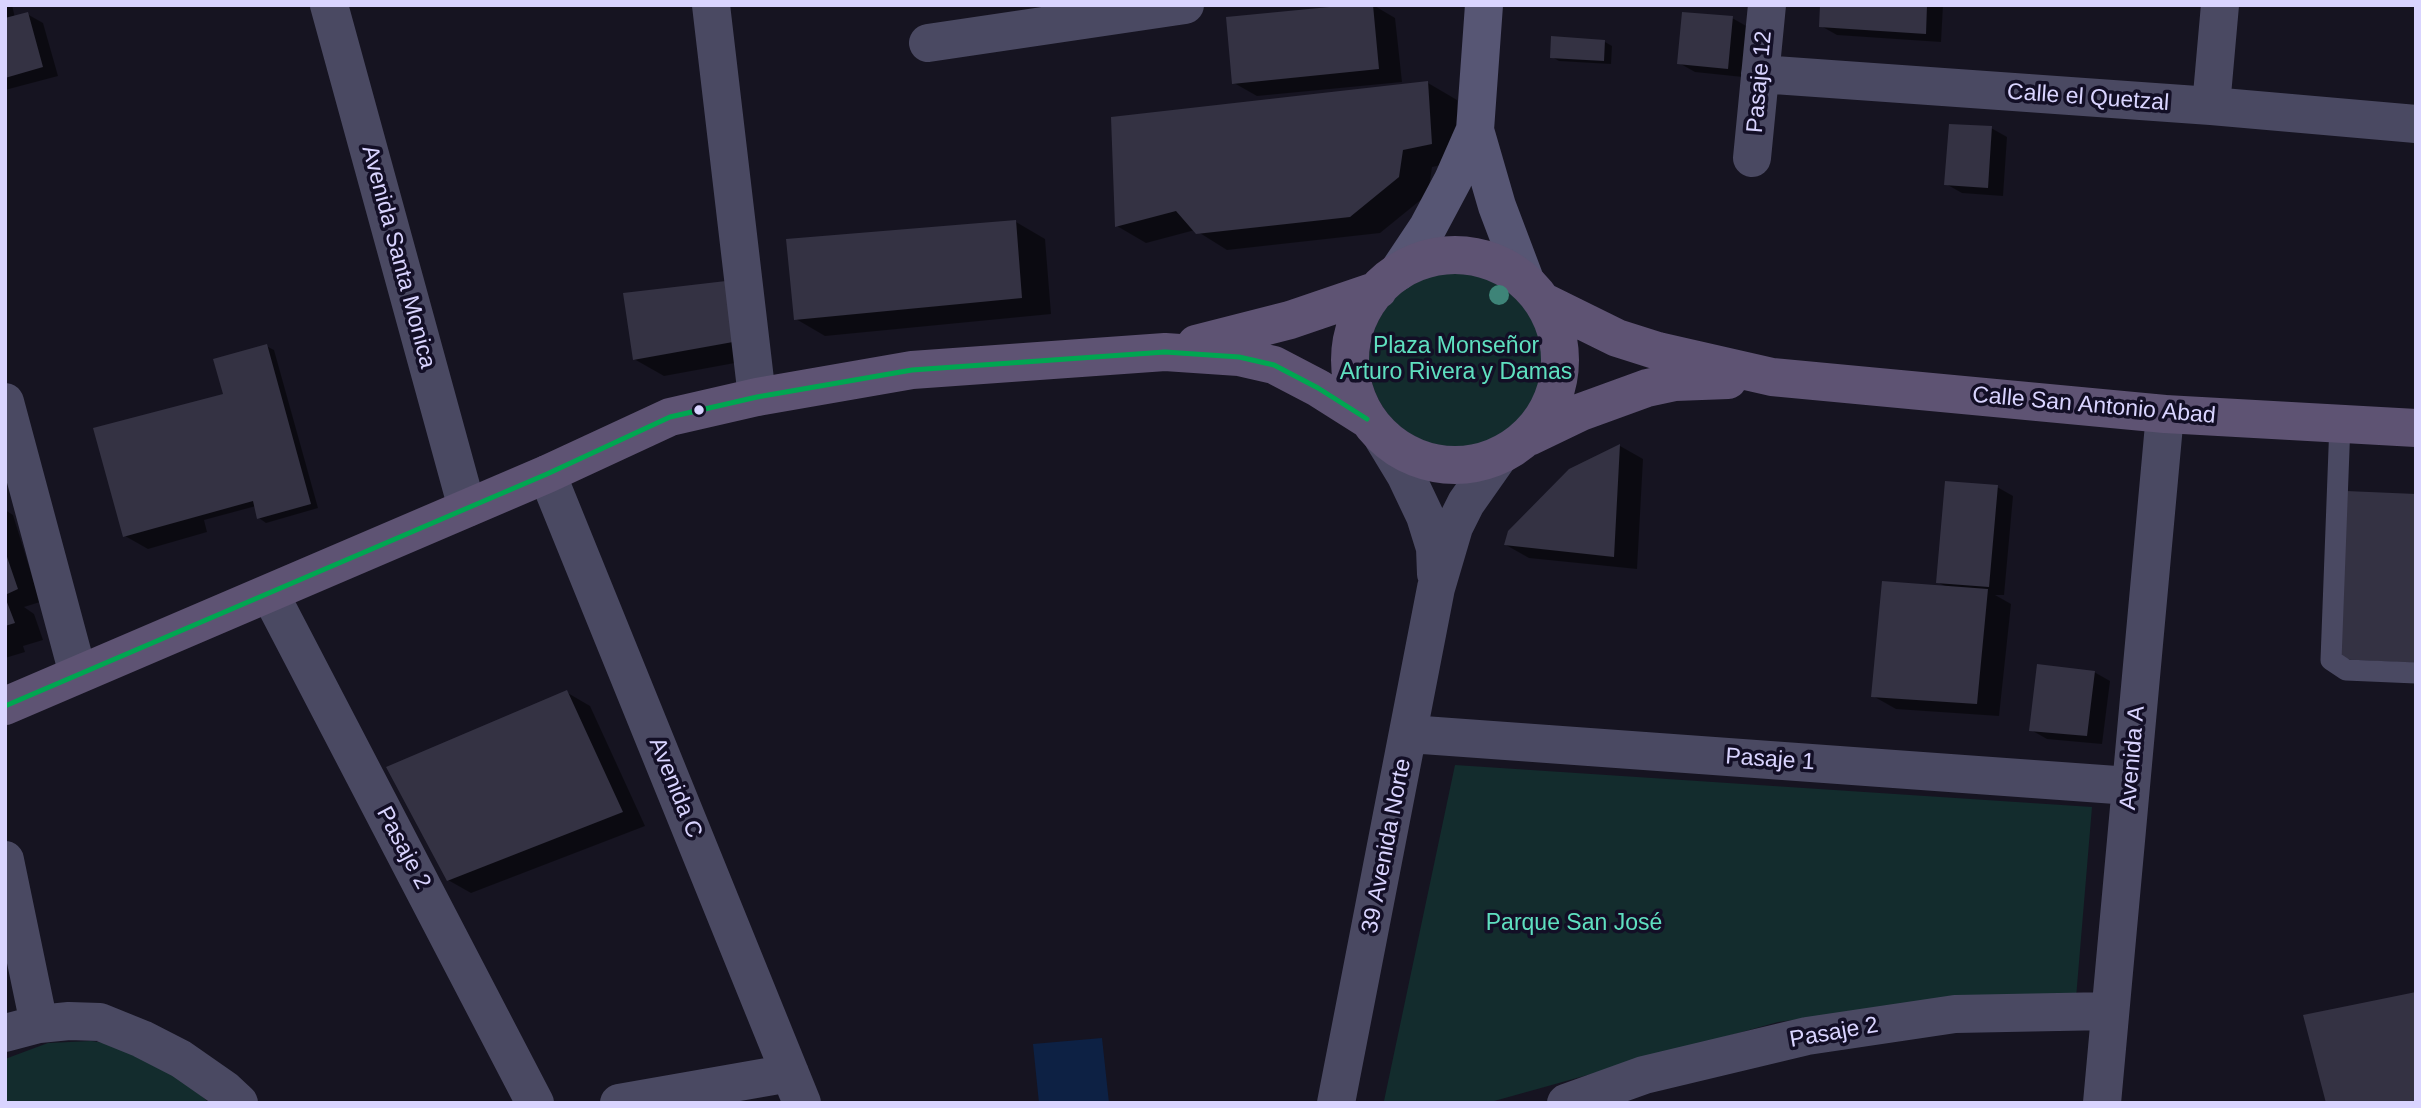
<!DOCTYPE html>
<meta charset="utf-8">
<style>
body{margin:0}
#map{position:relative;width:2421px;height:1108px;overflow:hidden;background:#161421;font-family:Arial,sans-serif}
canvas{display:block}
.frame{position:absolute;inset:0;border:7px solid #d9d4ff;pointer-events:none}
</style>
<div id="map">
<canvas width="2421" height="1108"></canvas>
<div class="frame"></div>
</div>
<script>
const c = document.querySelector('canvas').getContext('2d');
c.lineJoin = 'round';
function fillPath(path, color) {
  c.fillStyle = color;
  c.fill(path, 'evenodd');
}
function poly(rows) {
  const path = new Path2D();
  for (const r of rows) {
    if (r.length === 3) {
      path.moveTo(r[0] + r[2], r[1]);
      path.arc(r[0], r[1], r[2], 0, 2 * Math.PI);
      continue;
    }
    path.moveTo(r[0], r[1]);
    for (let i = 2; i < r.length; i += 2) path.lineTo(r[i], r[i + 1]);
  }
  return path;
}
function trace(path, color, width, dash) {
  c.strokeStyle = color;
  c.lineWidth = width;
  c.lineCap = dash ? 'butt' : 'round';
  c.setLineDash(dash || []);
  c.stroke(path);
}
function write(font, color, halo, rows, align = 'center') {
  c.font = font + ' Arial,sans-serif';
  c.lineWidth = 7;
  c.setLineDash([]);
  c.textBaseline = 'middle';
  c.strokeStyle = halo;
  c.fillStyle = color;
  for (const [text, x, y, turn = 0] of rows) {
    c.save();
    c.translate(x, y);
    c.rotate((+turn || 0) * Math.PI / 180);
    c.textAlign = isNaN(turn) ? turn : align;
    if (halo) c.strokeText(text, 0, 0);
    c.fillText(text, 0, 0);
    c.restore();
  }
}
fillPath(poly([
 [1456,360,87],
 [1455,765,2092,807,2076,998,1964,997,1778,1022,1487,1103,1384,1101],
 [91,1041,133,1047,201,1095,209,1103,5,1103,5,1059,48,1043]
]), '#132c2d');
fillPath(poly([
 [1102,1038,1109,1103,1039,1103,1033,1044]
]), '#0d2144');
fillPath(poly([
 [5,5,12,5,15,18,27,14,43,23,58,76,5,90],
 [1373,5,1395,18,1402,82,1257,96,1234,83],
 [1822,5,1943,5,1941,42,1837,35,1821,26],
 [1732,18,1748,27,1743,77,1695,72,1679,63],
 [1605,42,1612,46,1611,64,1559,61,1552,57],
 [1428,83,1457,100,1461,161,1432,167,1428,194,1380,233,1227,250,1195,230,1146,243,1117,226],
 [1991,128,2007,137,2003,196,1962,193,1946,184],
 [1016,222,1045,239,1051,314,825,336,796,319],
 [756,300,762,358,664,376,634,359],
 [266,346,274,350,318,508,266,523,259,518,256,506,204,520,207,532,148,549,125,536,225,395],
 [1620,446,1643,459,1637,569,1529,558,1506,545,1570,471],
 [1997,487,2013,496,2004,595,1995,595,2011,604,1999,716,1896,709,1873,696,1947,587,1937,582],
 [5,510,13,515,40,602,24,607,34,614,43,640,23,646,25,652,5,658],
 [2094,672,2110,681,2102,744,2047,739,2031,730],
 [566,692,590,706,645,826,471,893,448,880]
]), '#0007');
fillPath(poly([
 [1350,5,1373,5,1379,69,1232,84,1226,17],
 [1820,5,1927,5,1926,34,1819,27],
 [28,12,43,67,5,78,5,18],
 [1682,12,1733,16,1728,69,1677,64],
 [1551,36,1605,40,1604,61,1550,58],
 [1428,81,1432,144,1403,150,1399,177,1350,217,1196,234,1176,211,1115,227,1111,117],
 [1949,124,1992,126,1988,188,1944,185],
 [1016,220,1022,298,794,320,786,239],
 [726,281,733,342,633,360,623,293],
 [267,344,311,504,257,519,253,501,123,537,93,428,223,394,213,359],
 [1620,444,1614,557,1504,545,1508,531,1569,469],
 [1945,481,1998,485,1989,587,1936,583],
 [2346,491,2416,494,2416,663,2337,659],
 [5,551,18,589,5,595],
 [1882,581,1988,589,1977,704,1871,697],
 [5,597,15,623,5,626],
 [2037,664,2095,671,2087,736,2029,731],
 [567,690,623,812,447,881,386,767],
 [2416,992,2416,1103,2326,1103,2303,1015]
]), '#343243');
trace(poly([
 [2340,423,2331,660,2346,670,2416,673]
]), '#4a4962', 21);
trace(poly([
 [329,5,467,508],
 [711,5,757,397],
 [928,43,1185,5],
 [1760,74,2211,106,2416,124],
 [2211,106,2220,5],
 [1752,158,1767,5],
 [5,402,78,674],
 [1383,438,1406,476,1425,516,1435,548,1436,574],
 [547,474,802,1103],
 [270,594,535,1103],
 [1409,734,2130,786],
 [5,860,39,1024],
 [5,1033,39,1024,69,1021,100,1022,142,1039,181,1059,224,1089,239,1103],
 [619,1103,790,1073],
 [1336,1103,1436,588,1454,527,1466,503,1499,456],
 [1566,1103,1644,1075,1807,1036,1955,1014,2110,1011],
 [2102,1103,2165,414]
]), '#4a4962', 38);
trace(poly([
 [1484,5,1475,130,1497,206,1525,280],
 [1398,272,1428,227,1453,180,1475,130]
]), '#575674', 38);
trace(poly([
 [1455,360,105],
 [1542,301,1617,338,1658,351,1772,377,2165,414,2416,428],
 [1196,344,1290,320,1378,290],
 [1529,437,1581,412,1647,388,1675,382,1728,380],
 [5,706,547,474,670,417,757,397,912,370,1165,352,1239,357,1274,365,1318,388,1367,419]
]), '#5e5373', 38);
trace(poly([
 [5,706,547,474,670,417,757,397,912,370,1165,352,1239,357,1274,365,1318,388,1367,419]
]), '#00a651', 5);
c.fillStyle = '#3e8478';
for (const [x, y] of [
 [1499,295]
]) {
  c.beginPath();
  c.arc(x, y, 10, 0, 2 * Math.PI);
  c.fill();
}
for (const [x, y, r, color] of [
 [699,410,6,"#d9d4ff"]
]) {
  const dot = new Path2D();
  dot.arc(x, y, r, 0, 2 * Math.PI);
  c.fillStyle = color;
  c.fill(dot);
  trace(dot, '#130f26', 2.5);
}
write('23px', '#d9d4ff', '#130f26', [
 ["Pasaje 12",1760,82,-85],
 ["Calle el Quetzal",2088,98,4],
 ["Avenida Santa Monica",398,257,75],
 ["Calle San Antonio Abad",2094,406,5],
 ["Avenida A",2133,758,-85],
 ["Pasaje 1",1770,760,4],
 ["Avenida C",675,788,68],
 ["39 Avenida Norte",1387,846,-79],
 ["Pasaje 2",403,848,62],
 ["Pasaje 2",1834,1033,-10]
]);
write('23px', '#5fe0c0', '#130f26', [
 ["Plaza Monseñor",1456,347],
 ["Arturo Rivera y Damas",1456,373],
 ["Parque San José",1574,924]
]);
</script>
